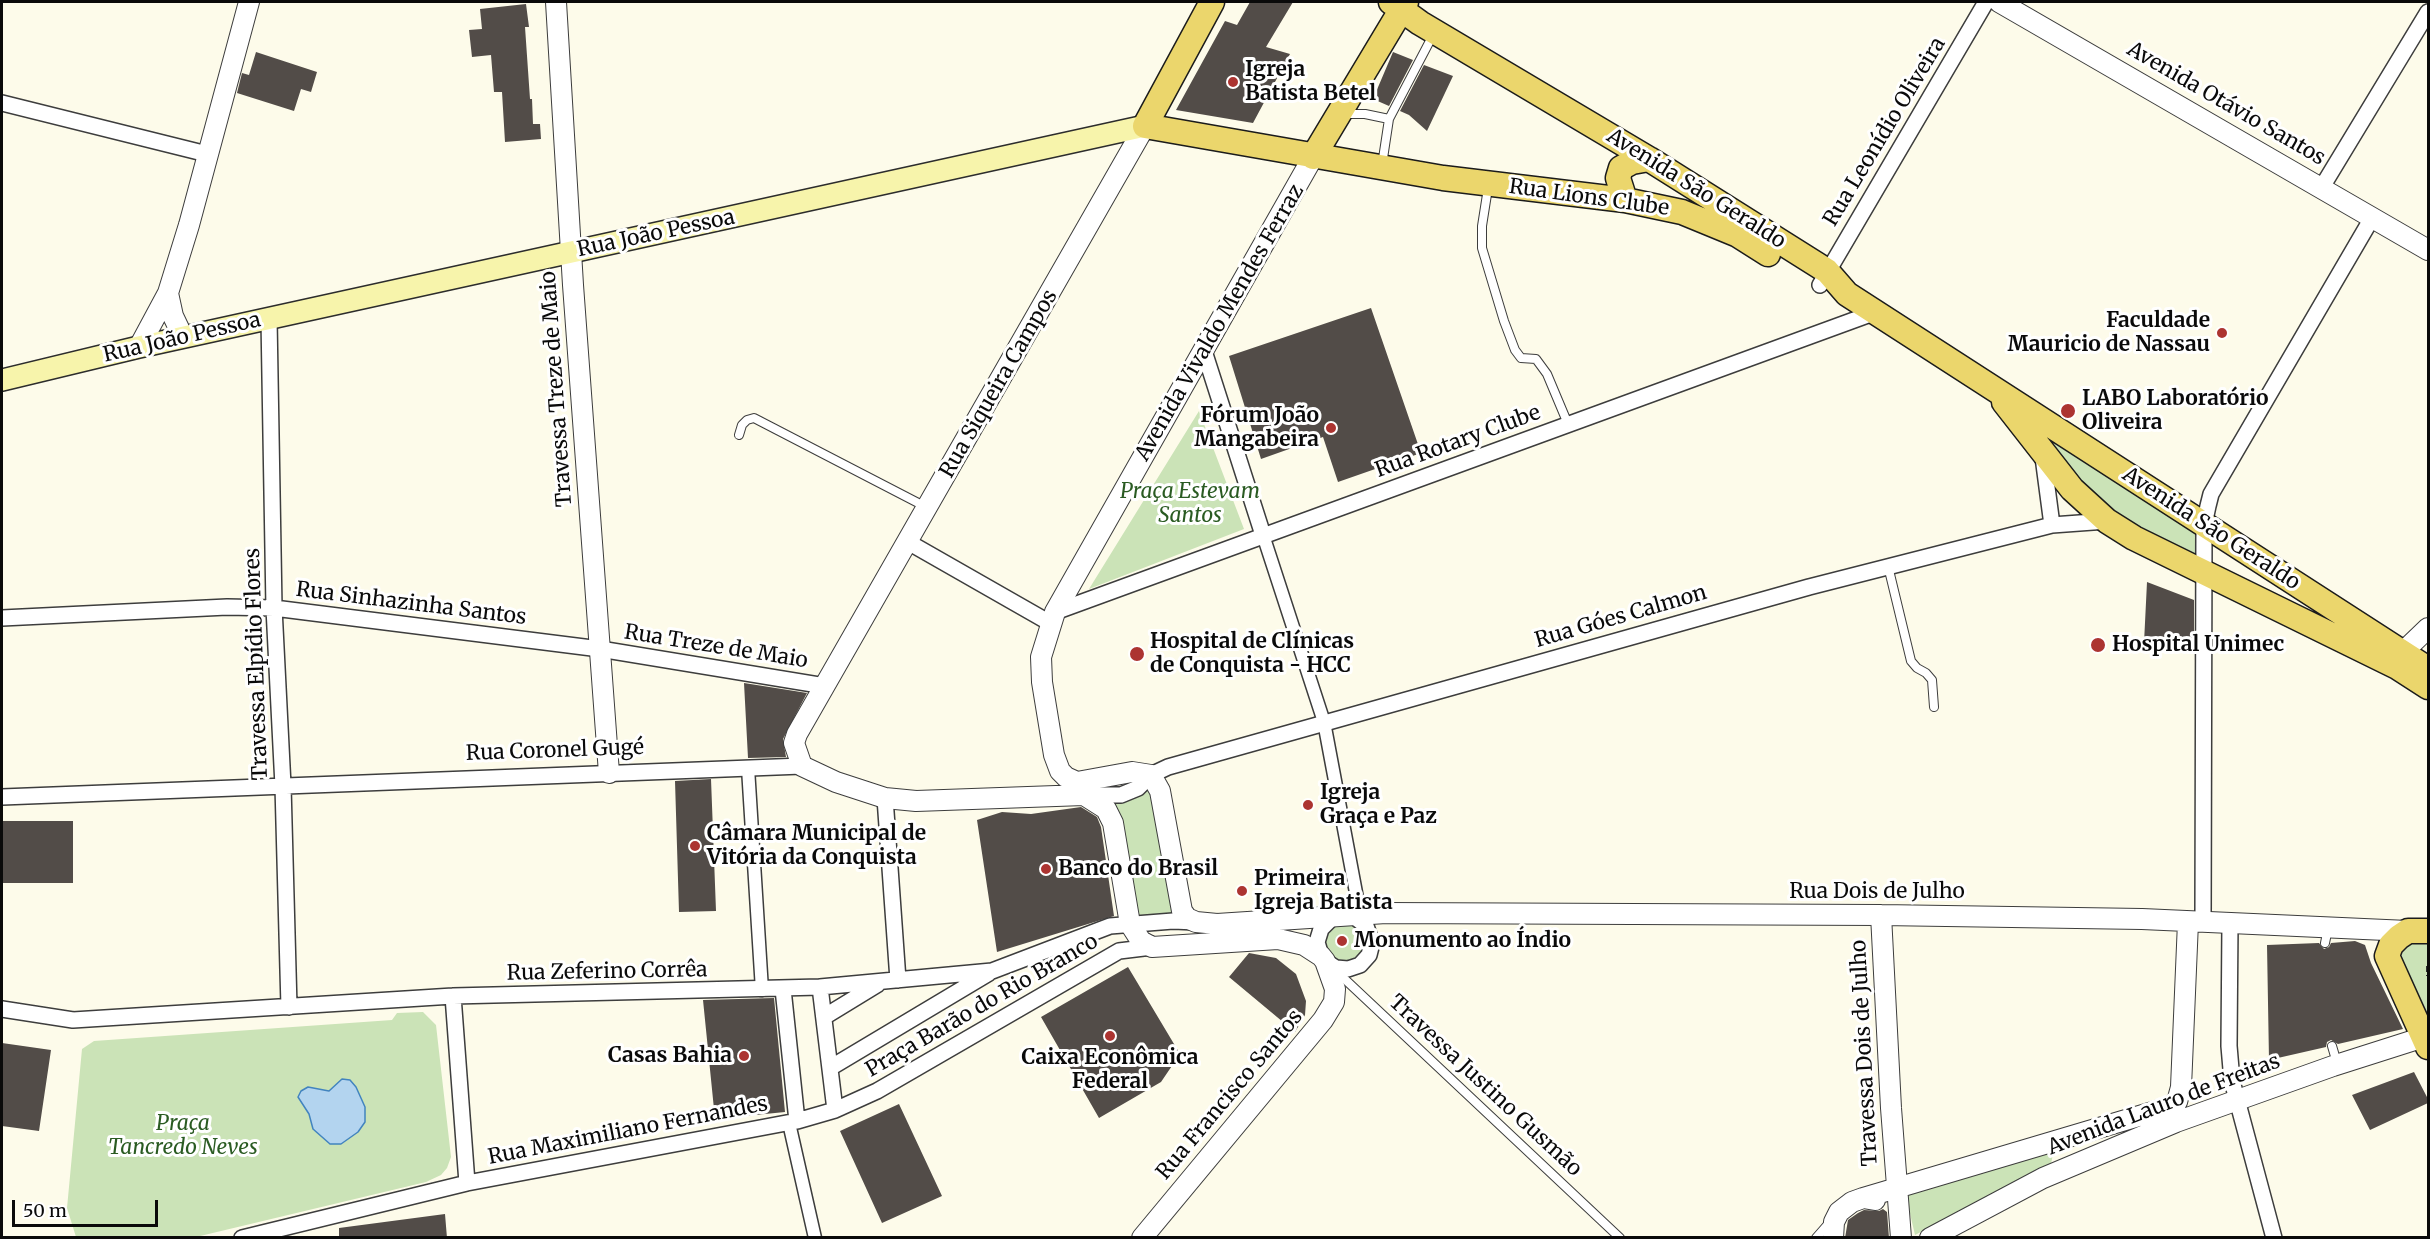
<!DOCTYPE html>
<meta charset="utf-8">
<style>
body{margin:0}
#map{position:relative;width:2430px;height:1239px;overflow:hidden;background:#fdfbea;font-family:Merriweather,serif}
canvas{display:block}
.frame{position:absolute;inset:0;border:3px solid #0a0a0a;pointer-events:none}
.scale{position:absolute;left:12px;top:1200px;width:146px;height:27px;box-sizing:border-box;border:3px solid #0a0a0a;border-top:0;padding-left:8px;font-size:18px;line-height:21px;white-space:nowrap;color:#0a0a0a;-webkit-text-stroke:4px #fff;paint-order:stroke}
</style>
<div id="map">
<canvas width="2430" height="1239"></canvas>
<div class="frame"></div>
<div class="scale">50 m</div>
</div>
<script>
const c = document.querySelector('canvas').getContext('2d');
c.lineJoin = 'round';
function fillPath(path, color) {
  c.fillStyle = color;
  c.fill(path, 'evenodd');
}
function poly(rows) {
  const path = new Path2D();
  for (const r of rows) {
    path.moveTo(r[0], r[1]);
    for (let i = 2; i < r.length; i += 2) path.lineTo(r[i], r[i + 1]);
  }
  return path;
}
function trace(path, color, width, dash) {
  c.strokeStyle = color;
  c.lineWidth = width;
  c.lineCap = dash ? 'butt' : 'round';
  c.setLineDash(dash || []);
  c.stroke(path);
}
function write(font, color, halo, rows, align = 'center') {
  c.font = font + ' Merriweather,serif';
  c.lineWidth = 6;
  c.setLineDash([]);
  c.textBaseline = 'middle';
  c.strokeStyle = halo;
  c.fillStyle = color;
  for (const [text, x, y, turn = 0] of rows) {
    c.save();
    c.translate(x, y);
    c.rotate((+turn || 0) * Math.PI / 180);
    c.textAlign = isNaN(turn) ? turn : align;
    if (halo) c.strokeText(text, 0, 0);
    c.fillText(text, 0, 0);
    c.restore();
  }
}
fillPath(poly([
 [1199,411,1244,529,1089,589],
 [2049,433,2204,525,2205,571,2107,521,2044,440],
 [1150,779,1180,917,1133,917,1103,804],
 [1362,921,1367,958,1330,965,1321,929,1325,923],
 [2428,931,2428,1047,2391,945],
 [423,1012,436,1025,451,1157,447,1168,441,1175,426,1182,196,1237,76,1237,67,1208,82,1049,94,1041,392,1020,397,1013],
 [2054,1149,2051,1164,1915,1235,1904,1188]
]), '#cbe3b7');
const water = poly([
 [342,1079,350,1080,356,1087,365,1107,365,1122,358,1132,341,1144,330,1144,313,1129,309,1114,298,1097,301,1091,308,1087,329,1091,342,1079]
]);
fillPath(water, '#b3d4ef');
trace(water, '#4284bf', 1.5);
fillPath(poly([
 [1250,2,1293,2,1266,47,1290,54,1253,123,1176,110,1225,21,1237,25],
 [526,4,529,27,525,27,530,99,532,99,533,124,540,124,541,139,505,142,502,92,494,92,491,55,472,57,469,30,482,29,480,9],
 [256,52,317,72,311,92,301,89,294,111,237,93,242,73,249,75],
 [1393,52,1413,60,1389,106,1373,99],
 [1424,65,1453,76,1427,131,1409,115,1400,111],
 [1371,308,1421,453,1338,482,1323,437,1261,459,1229,356],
 [2147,582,2194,600,2194,640,2144,643],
 [744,683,807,693,783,739,786,757,748,758],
 [711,779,716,911,679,912,675,781],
 [1081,807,1097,817,1101,827,1114,916,997,952,977,820,1002,812,1031,814],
 [2,821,73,821,73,883,2,883],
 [2355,941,2365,945,2371,963,2403,1029,2338,1044,2331,1040,2327,1042,2326,1047,2269,1060,2267,945,2319,943,2324,949,2329,947,2331,943],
 [1249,953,1276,958,1296,974,1306,1001,1305,1015,1295,1032,1229,977],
 [1128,967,1180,1054,1161,1082,1099,1118,1041,1017],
 [774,998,785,1112,715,1119,703,1000],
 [2,1043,51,1050,39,1131,2,1126],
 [2414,1072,2428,1099,2428,1103,2370,1130,2352,1095],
 [899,1104,942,1196,882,1223,840,1131],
 [1883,1209,1887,1212,1889,1238,1845,1238,1848,1220,1858,1213,1864,1210,1879,1211],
 [445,1214,447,1238,339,1238,339,1228]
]), '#524c48');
const service = poly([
 [1344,114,1365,114,1389,119],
 [1382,165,1389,119,1433,35],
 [1488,188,1482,226,1482,248,1504,321,1515,350,1521,358,1536,359,1547,374,1568,424],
 [739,435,742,425,747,420,754,418,926,507],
 [1888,566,1911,661,1917,668,1926,673,1932,680,1934,707],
 [2325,943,2328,928],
 [1335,970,1620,1238],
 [2332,1046,2337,1063],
 [1816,1238,1830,1222]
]);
const pedestrian = poly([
 [1263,535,1324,722,1360,914],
 [748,768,762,990],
 [789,1123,815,1238]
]);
const minor = poly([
 [2,103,207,154],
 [2322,187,2428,12],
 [1820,285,1986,2],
 [269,319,274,608,283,786,289,1007],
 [1204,351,1263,535],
 [2043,457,2052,525],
 [908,542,1050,623],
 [1055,612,1876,312],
 [2,618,227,607,274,608,600,649,825,686],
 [1084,795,1121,795,1138,788,1151,775,1168,767,1809,587,2052,525,2107,521],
 [2,797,802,766],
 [885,798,898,980],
 [2203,922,2204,525,2208,506,2211,494,2372,218],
 [2230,923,2229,1046,2232,1081,2274,1238],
 [1321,956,1317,942,1321,929,1331,919,1337,916],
 [1325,961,1336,968,1348,969,1360,965,1369,955,1372,943,1366,926,1356,918,1347,915],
 [820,987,835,1110],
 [783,989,797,1121],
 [453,996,467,1183],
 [2,1009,73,1020,453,996,820,987,992,971,1110,926,1173,921,1196,922],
 [824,1017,878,984],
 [830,1068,989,973],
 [242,1238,467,1183,797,1121,835,1110,877,1091,1119,951,1152,947]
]);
const tertiary = poly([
 [556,2,573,285,609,773],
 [1999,2,2428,250],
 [1313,157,1055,612,1041,657,1042,682,1054,755,1060,771,1066,777,1077,782,1132,772,1151,775,1160,791,1182,911,1187,918,1196,922,1217,924,1386,913,1881,915,2142,919,2408,931],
 [183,337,173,316,168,293,189,225,249,2],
 [139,347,168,293],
 [2398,664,2403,652,2428,628],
 [1881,915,1891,1108,1901,1238],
 [1863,1198,2166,1108,2177,1102,2181,1087,2188,922],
 [1142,1238,1323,1020,1334,1002,1335,989,1325,961,1321,956,1304,945,1278,939,1152,947,1141,941,1130,924,1113,823,1106,809,1084,795,916,801,885,798,836,782,802,766,794,743,797,734,1145,126],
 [1833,1238,1834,1222,1839,1212,1852,1202,1863,1198,1875,1200],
 [1930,1238,2043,1178,2176,1122,2333,1066,2424,1037]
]);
const secondary = poly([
 [2,380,139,347,1145,126]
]);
const primary = poly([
 [1212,2,1145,126,1443,178,1625,200,1682,212,1738,235,1768,254],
 [1391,2,1420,23,1649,159,1827,271,1847,294,2428,669],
 [1313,157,1406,2],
 [1625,200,1618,178,1621,168,1632,162,1649,159],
 [2004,402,2072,489,2107,521,2134,538,2397,667,2428,687],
 [2428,931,2408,931,2399,937,2391,945,2387,956,2428,1047]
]);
trace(service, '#3d3d3d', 10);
trace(pedestrian, '#3d3d3d', 15);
trace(minor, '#3d3d3d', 18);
trace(tertiary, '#3d3d3d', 22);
trace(secondary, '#2c2c2c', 24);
trace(primary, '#1b1b1b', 27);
trace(poly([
 [2428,966,2428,976]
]), '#2c2c2c', 4, [6, 3]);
trace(service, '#fff', 8);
trace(pedestrian, '#fff', 12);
trace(minor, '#fff', 15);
trace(tertiary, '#fff', 20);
trace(secondary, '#f7f4ab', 21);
trace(primary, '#ebd66c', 24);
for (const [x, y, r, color] of [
 [1233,82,6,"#ac3431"],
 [2222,333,6,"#ac3431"],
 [2068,411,8,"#ac3431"],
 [1331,428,6,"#ac3431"],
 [2098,645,8,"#ac3431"],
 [1137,654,8,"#ac3431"],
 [1308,805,6,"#ac3431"],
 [695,846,6,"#ac3431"],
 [1046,869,6,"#ac3431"],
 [1242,891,6,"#ac3431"],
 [1342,941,6,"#ac3431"],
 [1110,1036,6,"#ac3431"],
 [744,1056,6,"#ac3431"]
]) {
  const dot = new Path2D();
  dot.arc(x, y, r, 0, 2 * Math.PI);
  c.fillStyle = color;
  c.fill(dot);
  trace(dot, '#fff', 2);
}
write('bold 21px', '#0a0a0a', '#fff', [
 ["Igreja",1245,70],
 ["Batista Betel",1245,94],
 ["Faculdade",2210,321,"right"],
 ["Mauricio de Nassau",2210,345,"right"],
 ["LABO Laboratório",2082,399],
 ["Oliveira",2082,423],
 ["Fórum João",1319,416,"right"],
 ["Mangabeira",1319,440,"right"],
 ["Hospital de Clínicas",1150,642],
 ["de Conquista - HCC",1150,666],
 ["Hospital Unimec",2112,645],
 ["Igreja",1320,793],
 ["Graça e Paz",1320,817],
 ["Câmara Municipal de",707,834],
 ["Vitória da Conquista",707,858],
 ["Banco do Brasil",1058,869],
 ["Primeira",1254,879],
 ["Igreja Batista",1254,903],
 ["Monumento ao Índio",1354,941],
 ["Casas Bahia",732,1056,"right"],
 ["Caixa Econômica",1110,1058,"center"],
 ["Federal",1110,1082,"center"]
], 'left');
write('21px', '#0a0a0a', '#fff', [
 ["Avenida Otávio Santos",2226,104,30],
 ["Rua Leonídio Oliveira",1885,132,-59],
 ["Avenida São Geraldo",1696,189,32],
 ["Rua Lions Clube",1589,198,8],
 ["Rua João Pessoa",656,234,-12],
 ["Avenida Vivaldo Mendes Ferraz",1220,323,-60],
 ["Rua João Pessoa",182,338,-13],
 ["Rua Siqueira Campos",999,384,-60],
 ["Travessa Treze de Maio",557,389,-94],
 ["Rua Rotary Clube",1458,442,-20],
 ["Avenida São Geraldo",2211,529,33],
 ["Rua Sinhazinha Santos",411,604,7],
 ["Rua Góes Calmon",1621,617,-16],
 ["Rua Treze de Maio",716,647,9],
 ["Travessa Elpídio Flores",257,664,-92],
 ["Rua Coronel Gugé",555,751,-2],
 ["Rua Dois de Julho",1877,892],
 ["Rua Zeferino Corrêa",607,972,-1],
 ["Praça Barão do Rio Branco",982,1006,-30],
 ["Travessa Dois de Julho",1865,1053,-93],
 ["Travessa Justino Gusmão",1485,1086,43],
 ["Rua Francisco Santos",1230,1095,-50],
 ["Avenida Lauro de Freitas",2164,1105,-21],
 ["Rua Maximiliano Fernandes",628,1131,-11]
]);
write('italic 21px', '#2a5b22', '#fff', [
 ["Praça Estevam",1190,492],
 ["Santos",1190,516],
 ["Praça",183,1124],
 ["Tancredo Neves",183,1148]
]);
</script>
